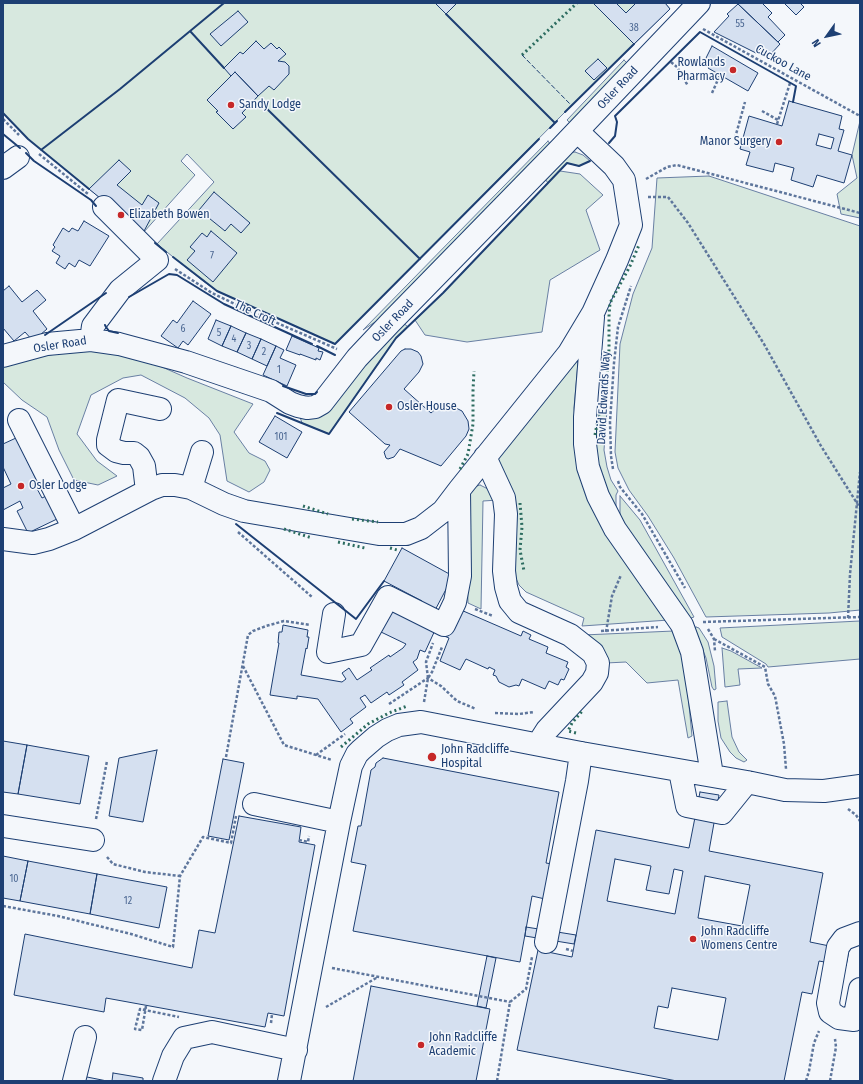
<!DOCTYPE html>
<style>
body{margin:0}
#map{position:relative;width:863px;height:1084px;overflow:hidden;background:#f4f7fb;font-family:"Fira Sans Condensed",sans-serif}
canvas{display:block}
.frame{position:absolute;inset:0;border:4px solid #1d3f73;pointer-events:none}
.north{position:absolute;left:807px;top:16px;width:40px;height:40px;-webkit-text-stroke:3px #f4f7fb;paint-order:stroke;rotate:237deg;font-size:11px;font-weight:700;line-height:16px;text-align:center;color:#1d3f73}
.north::after{content:'';display:block;margin:auto;width:14px;height:18px;background:#1d3f73;clip-path:polygon(50% 0,100% 100%,50% 72%,0 100%)}
</style>
<div id="map">
<canvas width="863" height="1084"></canvas>
<div class="frame"></div>
<div class="north">N</div>
</div>
<script>
const c = document.querySelector('canvas').getContext('2d');
c.lineJoin = 'round';
function fillPath(path, color) {
  c.fillStyle = color;
  c.fill(path, 'evenodd');
}
function poly(rows) {
  const path = new Path2D();
  for (const r of rows) {
    path.moveTo(r[0], r[1]);
    for (let i = 2; i < r.length; i += 2) path.lineTo(r[i], r[i + 1]);
  }
  return path;
}
function trace(path, color, width, dash) {
  c.strokeStyle = color;
  c.lineWidth = width;
  c.lineCap = dash ? 'butt' : 'round';
  c.setLineDash(dash || []);
  c.stroke(path);
}
function write(font, color, halo, rows, align = 'center') {
  c.font = font + ' "Fira Sans Condensed",sans-serif';
  c.lineWidth = 3;
  c.setLineDash([]);
  c.textBaseline = 'middle';
  c.strokeStyle = halo;
  c.fillStyle = color;
  for (const [text, x, y, turn = 0] of rows) {
    c.save();
    c.translate(x, y);
    c.rotate((+turn || 0) * Math.PI / 180);
    c.textAlign = isNaN(turn) ? turn : align;
    if (halo) c.strokeText(text, 0, 0);
    c.fillText(text, 0, 0);
    c.restore();
  }
}
const green = poly([
 [3,3,665,3,670,9,565,112,335,344,217,291,203,281,157,244,214,182,187,154,181,161,195,175,143,233,28,139,3,113,3,3],
 [235,72,258,96,242,113,245,117,233,129,216,112,218,111,207,100,235,72],
 [624,60,627,63,570,123,567,120,624,60],
 [860,121,860,218,841,214,837,194,857,178,852,155,860,121],
 [548,141,550,144,384,316,363,330,548,141],
 [575,152,583,155,590,161,579,166,567,163,560,171,580,174,603,195,586,210,600,250,550,280,542,332,467,342,425,335,415,320,443,293,548,183,543,176,569,153,575,152],
 [709,176,860,226,860,610,829,613,706,617,674,558,648,516,629,490,618,468,615,452,620,344,633,294,652,248,657,178,709,176],
 [401,321,408,327,396,338,329,434,302,423,300,417,401,321],
 [82,350,128,352,187,378,253,404,234,432,249,453,265,461,270,470,264,482,249,492,227,481,220,435,209,418,185,398,141,375,123,378,91,395,77,434,97,461,117,476,98,485,74,480,59,450,47,417,22,400,3,382,3,368,5,365,43,356,82,350],
 [575,360,578,362,574,408,577,436,669,620,582,626,584,618,526,592,519,585,515,576,504,476,497,455,575,360],
 [603,402,607,410,604,450,607,467,611,480,618,491,616,495,616,510,595,469,595,436,599,414,603,402],
 [480,485,492,491,498,500,483,501,481,609,468,603,465,515,469,493,474,487,480,485],
 [620,496,640,520,694,617,688,619,620,517,620,496],
 [860,621,860,659,768,667,766,664,722,637,720,628,860,621],
 [696,627,699,628,708,642,714,666,716,689,714,690,712,687,706,658,694,628,696,627],
 [674,631,680,647,687,685,692,736,688,738,678,680,647,683,626,662,606,663,583,635,674,631],
 [722,648,731,651,762,668,738,669,740,685,725,687,722,648],
 [727,701,732,737,739,752,747,760,744,762,736,758,730,752,721,738,718,721,718,702,727,701]
]);
fillPath(green, '#d7e8df');
trace(green, '#687fa3', 1);
const building = poly([
 [435,3,457,3,446,14,435,3],
 [593,3,616,3,626,13,636,3,665,3,670,9,634,44,593,3],
 [739,3,762,3,772,13,768,17,785,35,778,42,738,4,739,3],
 [784,3,800,3,804,7,796,15,784,3],
 [738,4,780,44,770,55,762,47,756,53,714,32,729,16,727,14,738,4],
 [238,11,248,22,221,46,210,34,238,11],
 [256,41,264,49,271,43,277,49,279,47,286,54,278,61,285,62,289,66,289,74,274,90,269,86,258,96,235,72,231,76,224,68,240,52,243,54,256,41],
 [712,46,758,73,748,91,708,68,712,62,706,58,712,46],
 [598,59,607,68,594,80,585,71,598,59],
 [235,72,258,96,242,113,246,117,233,129,216,112,218,111,207,100,235,72],
 [789,101,842,116,839,129,844,130,838,151,852,155,844,183,817,175,813,187,791,180,794,168,775,163,773,172,746,165,750,152,740,149,749,116,782,126,789,101],
 [819,134,834,138,831,149,816,145,819,134],
 [119,160,131,171,117,185,142,205,148,195,159,203,143,233,89,189,119,160],
 [214,192,250,223,241,233,231,224,225,231,199,210,214,192],
 [84,221,109,236,90,266,79,260,75,267,69,263,65,269,56,263,60,256,52,251,55,247,53,245,63,228,69,232,72,228,78,231,84,221],
 [211,231,237,253,213,282,187,260,195,251,190,247,202,233,207,237,211,231],
 [9,286,22,302,37,290,46,300,33,311,47,329,33,341,25,332,14,341,3,328,3,291,9,286],
 [193,301,211,314,188,345,183,341,178,348,161,336,173,320,177,323,193,301],
 [216,320,231,326,222,346,208,339,216,320],
 [231,326,246,333,237,352,222,346,231,326],
 [246,333,261,339,252,359,237,352,246,333],
 [292,336,319,348,318,351,323,352,320,360,316,358,316,360,300,354,300,355,286,350,292,336],
 [261,339,276,346,267,366,252,359,261,339],
 [276,346,284,350,280,358,296,365,287,386,263,375,276,346],
 [405,349,411,349,418,352,421,356,423,364,419,372,404,389,431,413,439,406,450,405,462,411,468,421,469,429,466,436,441,466,400,449,394,457,388,459,386,458,384,452,390,445,385,444,349,412,401,351,405,349],
 [275,416,302,432,287,458,259,442,275,416],
 [16,438,37,481,34,483,42,498,46,496,57,519,28,533,17,511,23,508,20,501,3,510,3,488,11,484,3,467,3,444,16,438],
 [402,548,453,576,433,614,419,607,422,601,384,581,402,548],
 [392,608,436,628,425,652,420,650,417,659,413,662,418,670,402,682,404,685,389,695,387,692,371,703,365,695,360,698,366,707,350,719,353,723,341,732,318,699,297,696,297,699,270,695,279,643,278,643,279,632,282,632,283,625,308,630,307,637,309,637,307,649,306,648,301,675,342,682,346,679,342,673,349,668,357,680,372,670,370,668,389,655,390,657,403,648,406,644,381,632,392,608],
 [461,610,521,636,523,631,531,635,529,639,548,647,546,653,568,662,566,667,569,669,564,680,561,679,558,685,549,681,545,689,522,679,519,686,516,685,509,687,499,682,496,676,493,675,495,670,489,667,488,669,466,659,460,670,440,661,449,638,444,636,448,627,461,610],
 [3,741,27,745,18,794,3,792,3,741],
 [27,745,89,756,80,804,18,794,27,745],
 [157,750,143,822,109,816,119,758,157,750],
 [383,758,559,792,546,863,552,864,545,899,532,896,520,962,353,931,366,865,351,862,358,826,361,826,371,770,375,767,376,763,383,758],
 [223,759,244,763,229,840,208,836,223,759],
 [700,792,719,795,709,851,823,873,810,942,849,950,846,966,819,961,812,994,802,992,784,1081,677,1081,517,1050,538,950,572,957,596,830,689,848,700,792],
 [615,859,651,866,646,890,669,894,674,869,683,871,675,914,607,901,615,859],
 [705,876,750,885,742,926,698,918,705,876],
 [672,988,726,998,718,1040,654,1028,658,1006,668,1008,672,988],
 [239,816,301,827,299,842,315,845,284,1016,268,1013,265,1027,106,998,104,1012,14,995,25,934,192,968,199,930,215,933,239,816],
 [3,856,28,861,20,901,3,898,3,856],
 [28,861,97,874,90,914,20,901,28,861],
 [97,874,167,887,159,928,90,914,97,874],
 [526,927,576,935,574,944,525,936,526,927],
 [487,956,496,958,486,1008,477,1006,487,956],
 [371,986,490,1009,476,1081,353,1081,371,986],
 [113,1073,143,1078,143,1081,112,1081,113,1073],
 [82,1076,107,1081,81,1081,82,1076]
]);
fillPath(building, '#d5e0f0');
trace(building, '#1d3f73', 1);
const minor = poly([
 [3,168,18,157],
 [593,317,585,417,585,444,588,467,598,496,615,529,682,625,692,652,712,775],
 [91,340,93,326,120,290,157,260,104,207],
 [3,356,47,344,91,340,119,344,186,362,271,391,290,403,298,406,307,408,315,407,322,403,357,358,389,324,560,149,699,3],
 [19,420,74,529],
 [485,457,504,498,506,514,504,571,506,587,510,601,519,612,570,635,593,653,598,663,597,673,592,682,547,730,538,744],
 [191,488,202,452],
 [147,491,144,466,139,457,134,453,124,453,116,451,108,445,108,440,118,400,160,409],
 [3,539,33,543,49,539,74,529,151,489,162,485,175,485,191,488,224,504,244,511,379,534,406,534,421,528,443,511,459,490],
 [334,614,328,652,361,645,388,597,444,625,455,602,460,576,459,490,569,353,593,313,617,260,631,225,624,180,614,166,577,131],
 [680,771,687,806,722,813,747,782],
 [254,804,339,822],
 [3,826,93,840],
 [860,933,844,939,838,947,828,1003,830,1012,839,1018,854,1020,860,989],
 [546,942,577,781,581,753],
 [74,1081,85,1037],
 [164,1081,173,1056,184,1038,212,1032,296,1050],
 [289,1081,339,822,351,766,357,754,361,750,376,737,387,730,399,725,421,722,581,753,747,782,785,790,824,791,860,786]
]);
trace(minor, '#1d3f73', 24);
trace(poly([
 [703,29,860,116],
 [671,62,677,67,688,86],
 [712,93,720,75],
 [762,111,778,120],
 [3,119,19,135],
 [777,124,790,83],
 [735,138,745,102],
 [39,154,88,194],
 [646,179,667,167,677,165,860,213],
 [648,197,668,197,688,223,764,344,821,446,860,508],
 [175,269,212,293,243,308,337,349],
 [613,469,611,456,610,422,614,363,618,327,631,286],
 [618,481,620,487,642,514,685,588],
 [238,532,312,597],
 [475,609,493,616],
 [848,618,850,574,860,472],
 [703,622,860,617],
 [708,629,714,639,715,651],
 [601,631,658,627],
 [606,632,612,596,621,575],
 [714,639,765,667,768,684,775,696,784,744,786,769],
 [243,666,284,745,332,760],
 [428,678,426,662,433,643],
 [424,702,428,678,432,672,442,647],
 [389,704,428,678,441,686,457,701,476,709],
 [495,713,519,714,534,712],
 [316,755,345,734],
 [226,757,248,635,253,631,266,626,284,621,310,625],
 [848,809,856,815,860,821],
 [96,819,107,761],
 [299,840,308,842,309,836],
 [107,857,113,864,145,872,180,876],
 [3,906,58,916,131,934,173,947,180,876,203,837,231,843,236,816],
 [566,949,573,951],
 [332,968,510,1002],
 [146,1006,142,1030,135,1029,140,1009,179,1017],
 [326,1007,378,977],
 [271,1023,272,1014],
 [497,1081,510,1002,526,989,532,957],
 [806,1081,809,1071,814,1043,819,1031],
 [830,1081,836,1047,835,1039]
]), '#5e769c', 2.5, [3, 2]);
trace(minor, '#f4f7fb', 22);
trace(poly([
 [522,55,577,3],
 [595,435,599,414,606,390,609,349,609,316,610,303,630,266,639,245],
 [460,469,468,454,473,424,473,391,474,371],
 [520,503,522,527,520,550,524,571],
 [303,506,328,514],
 [352,519,378,522],
 [284,529,312,538],
 [338,542,365,548],
 [390,548,397,550],
 [576,733,568,731,572,723,583,710],
 [341,747,368,724,389,713,407,706]
]), '#2c6c60', 3, [2, 3]);
trace(poly([
 [522,55,572,106]
]), '#1d3f73', 1, [5, 2]);
trace(poly([
 [672,3,673,3],
 [446,14,555,123],
 [190,31,224,68],
 [261,103,420,259],
 [565,112,634,44],
 [3,113,28,139,89,189],
 [550,128,557,121],
 [3,134,20,148],
 [609,143,615,136,617,122,615,116,700,32,796,86,793,102],
 [41,150,120,89,224,3],
 [26,153,34,161,91,200,96,206],
 [155,243,166,252],
 [173,257,217,291,335,344,539,139],
 [129,297,169,274,177,275,224,304,312,344],
 [105,325,106,327,109,331,118,333],
 [45,335,106,293],
 [317,346,335,355],
 [283,386,306,394,315,394,317,392],
 [277,413,329,434,396,338,443,293,567,163,579,166,590,161],
 [236,524,356,619,384,581]
]), '#1d3f73', 2);
for (const [x, y, r, color] of [
 [733,70,4,"#c62828"],
 [231,105,4,"#c62828"],
 [779,142,4,"#c62828"],
 [121,215,4,"#c62828"],
 [389,407,4,"#c62828"],
 [21,486,4,"#c62828"],
 [432,757,5,"#c62828"],
 [693,939,4,"#c62828"],
 [421,1045,4,"#c62828"]
]) {
  const dot = new Path2D();
  dot.arc(x, y, r, 0, 2 * Math.PI);
  c.fillStyle = color;
  c.fill(dot);
  trace(dot, '#f4f7fb', 1.5);
}
write('10px', '#4b6792', null, [
 ["55",740,24],
 ["38",634,28],
 ["7",212,256],
 ["6",183,329],
 ["5",219,333],
 ["4",234,339],
 ["3",249,346],
 ["2",264,352],
 ["1",279,370],
 ["101",281,437],
 ["10",14,879],
 ["12",128,901]
]);
write('12px', '#1d3f73', '#f4f7fb', [
 ["Rowlands",725,63,"right"],
 ["Pharmacy",725,77,"right"],
 ["Sandy Lodge",239,105],
 ["Manor Surgery",771,142,"right"],
 ["Elizabeth Bowen",129,215],
 ["Osler House",397,407],
 ["Osler Lodge",29,486],
 ["John Radcliffe",441,750],
 ["Hospital",441,764],
 ["John Radcliffe",701,932],
 ["Womens Centre",701,946],
 ["John Radcliffe",429,1038],
 ["Academic",429,1052]
], 'left');
write('12px', '#1d3f73', '#f4f7fb', [
 ["Cuckoo Lane",783,63,29],
 ["Osler Road",618,88,-47],
 ["The Croft",255,313,25],
 ["Osler Road",393,321,-46],
 ["Osler Road",60,345,-9],
 ["David Edwards Way",604,398,-87]
]);
</script>
